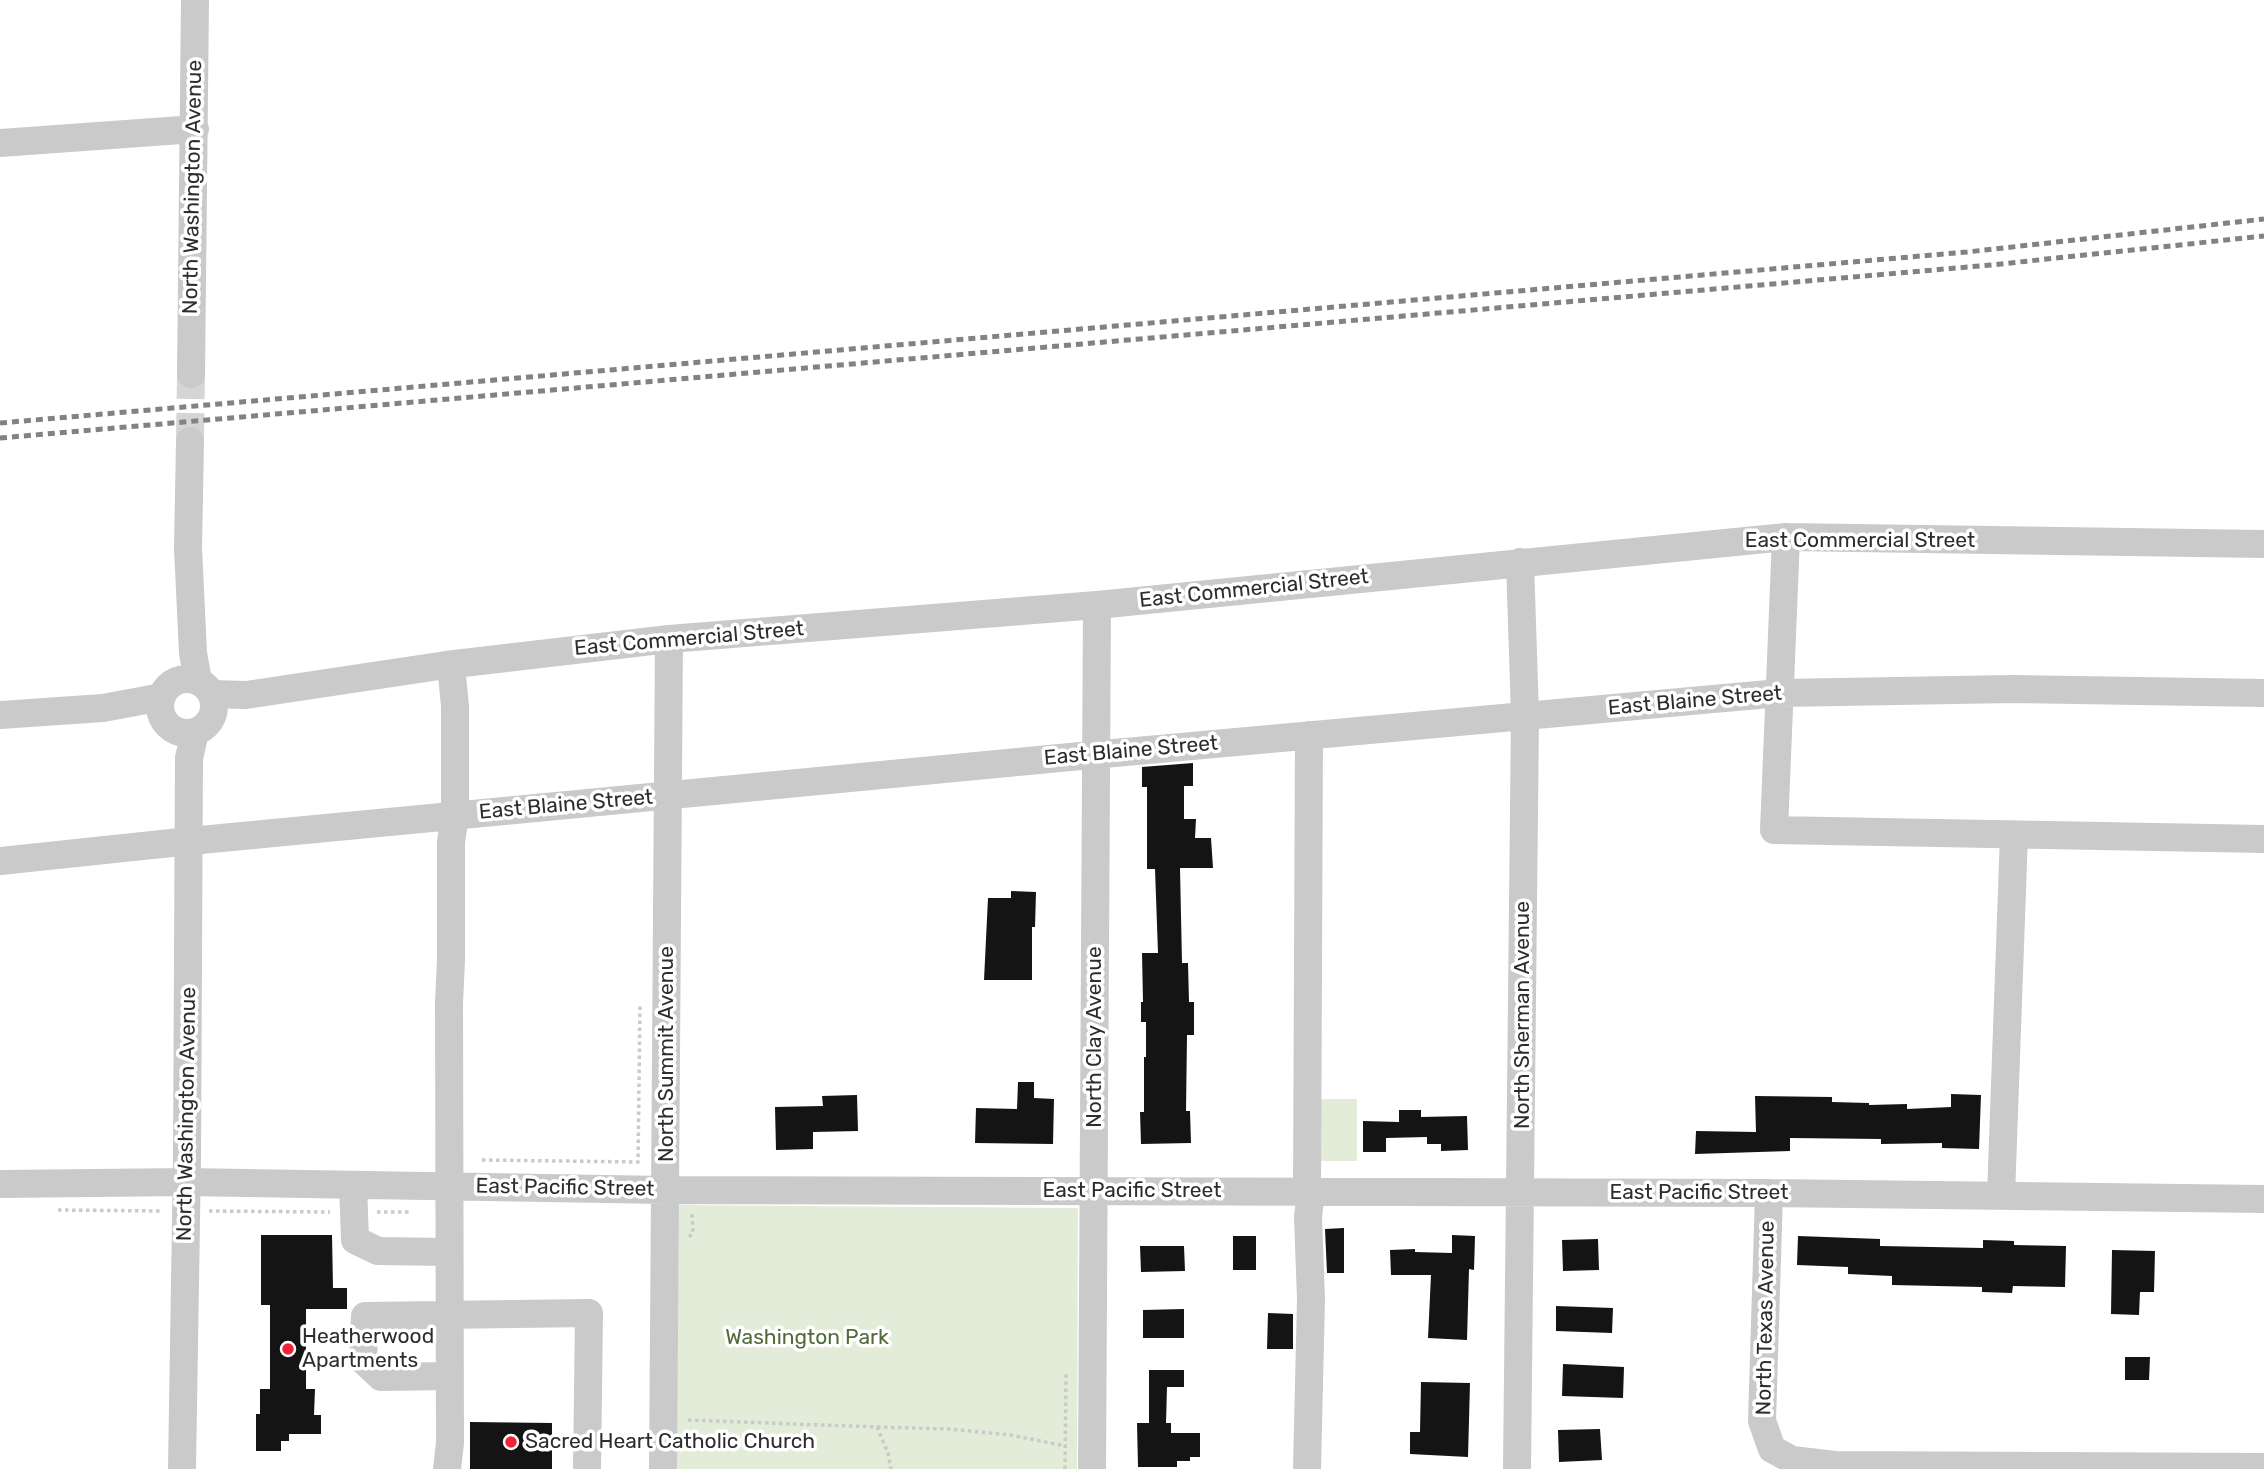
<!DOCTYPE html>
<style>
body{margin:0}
canvas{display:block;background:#fff}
</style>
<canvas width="2264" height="1469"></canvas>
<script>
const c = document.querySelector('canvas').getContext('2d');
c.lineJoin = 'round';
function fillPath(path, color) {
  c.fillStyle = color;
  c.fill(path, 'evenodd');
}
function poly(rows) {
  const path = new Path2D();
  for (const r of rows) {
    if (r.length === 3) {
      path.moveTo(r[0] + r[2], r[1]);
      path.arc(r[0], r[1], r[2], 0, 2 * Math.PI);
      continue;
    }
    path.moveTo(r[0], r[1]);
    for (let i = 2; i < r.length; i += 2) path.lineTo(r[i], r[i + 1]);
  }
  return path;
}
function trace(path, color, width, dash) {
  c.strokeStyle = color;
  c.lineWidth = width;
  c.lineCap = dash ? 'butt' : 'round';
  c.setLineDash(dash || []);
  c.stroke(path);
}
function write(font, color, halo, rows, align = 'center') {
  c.font = font + ' Rubik,sans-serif';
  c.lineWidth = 7;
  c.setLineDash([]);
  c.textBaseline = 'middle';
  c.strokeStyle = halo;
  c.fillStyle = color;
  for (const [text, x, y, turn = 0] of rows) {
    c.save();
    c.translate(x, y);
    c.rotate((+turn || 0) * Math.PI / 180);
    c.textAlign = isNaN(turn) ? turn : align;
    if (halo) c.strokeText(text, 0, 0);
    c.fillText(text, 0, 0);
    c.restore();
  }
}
fillPath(poly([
 [1313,1099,1357,1099,1357,1161,1313,1161],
 [674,1205,1078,1208,1077,1469,675,1469]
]), '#e3ebd9');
fillPath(poly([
 [1193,763,1193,786,1184,786,1184,819,1196,819,1195,838,1211,838,1213,868,1180,868,1182,963,1188,963,1189,1002,1194,1002,1194,1035,1187,1035,1186,1111,1190,1111,1191,1143,1141,1144,1140,1112,1144,1112,1144,1057,1146,1057,1146,1022,1141,1022,1141,1002,1143,1002,1142,953,1158,953,1155,869,1147,869,1147,787,1142,787,1142,767],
 [1011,891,1036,892,1035,927,1032,927,1032,980,984,980,988,898,1011,898],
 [1018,1082,1034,1082,1034,1098,1054,1099,1053,1144,975,1143,976,1108,1017,1109],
 [1951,1094,1981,1095,1979,1149,1942,1148,1942,1143,1881,1144,1881,1139,1790,1138,1790,1151,1695,1154,1696,1131,1756,1132,1755,1096,1832,1097,1832,1102,1869,1103,1869,1105,1907,1104,1907,1109,1951,1107],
 [857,1095,858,1131,813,1132,813,1149,776,1150,775,1107,823,1106,822,1096],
 [1399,1110,1421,1110,1421,1117,1467,1116,1468,1150,1441,1151,1441,1144,1427,1144,1427,1137,1386,1138,1386,1152,1363,1152,1363,1121,1399,1122],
 [1344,1228,1344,1273,1327,1273,1325,1229],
 [261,1235,332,1235,333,1288,347,1288,347,1309,306,1309,306,1389,315,1389,314,1415,321,1415,321,1434,289,1434,289,1441,281,1441,281,1451,256,1451,256,1414,260,1414,260,1389,270,1389,270,1305,261,1305],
 [1452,1235,1475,1236,1474,1270,1469,1269,1467,1340,1428,1338,1431,1275,1391,1275,1390,1250,1415,1249,1415,1252,1452,1253],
 [1233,1236,1256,1236,1256,1270,1233,1270],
 [1798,1236,1880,1239,1880,1246,1983,1248,1983,1240,2014,1241,2014,1245,2066,1246,2065,1287,2013,1286,2012,1293,1982,1292,1982,1287,1892,1285,1892,1276,1848,1274,1848,1267,1797,1265],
 [1598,1239,1599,1270,1563,1271,1562,1240],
 [1140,1246,1184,1246,1185,1271,1141,1272],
 [2112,1250,2155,1251,2154,1292,2140,1292,2139,1315,2111,1314],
 [1556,1306,1613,1308,1612,1333,1556,1331],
 [1184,1309,1184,1338,1143,1338,1143,1310],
 [1268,1313,1293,1314,1293,1349,1267,1349],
 [2125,1357,2150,1357,2149,1380,2125,1380],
 [1563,1364,1624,1367,1623,1398,1562,1396],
 [1149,1370,1184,1370,1184,1387,1167,1387,1166,1423,1171,1423,1171,1433,1200,1433,1200,1457,1190,1457,1190,1461,1177,1461,1177,1467,1138,1467,1137,1423,1149,1423],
 [1421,1382,1470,1383,1468,1457,1410,1454,1410,1432,1420,1432],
 [470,1422,552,1423,552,1469,470,1469],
 [1600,1429,1602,1460,1559,1462,1558,1430]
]), '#141414');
trace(poly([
 [190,441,191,374]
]), '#d5d5d5', 28, [28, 14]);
trace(poly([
 [482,1160,638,1162,640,1004],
 [58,1210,162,1211],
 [209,1211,330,1212],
 [377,1212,411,1212],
 [689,1237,693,1233,692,1214],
 [688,1420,877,1427,888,1453,891,1469],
 [877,1427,950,1429,1010,1435,1066,1446],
 [1065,1469,1066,1373]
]), '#cacaca', 3.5, [3.5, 3.5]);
trace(poly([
 [0,143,195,129],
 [191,374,195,0],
 [190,441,188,548,193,653,198,681],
 [1786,537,1774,830,2264,839],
 [187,706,27],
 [211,694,246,695,446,665,669,639,1097,605,1786,537,2264,544],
 [0,715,103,708,162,697],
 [0,861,190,841,1070,757,1780,693,2013,689,2264,693],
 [0,1184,186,1182,666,1190,1769,1193,2264,1199],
 [353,1185,355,1240,378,1251,449,1252],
 [1307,1192,1309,735],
 [1769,1193,1762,1421,1772,1449,1792,1460,1835,1465,2264,1467],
 [2001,1196,2014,835],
 [450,1376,381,1377,363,1360,365,1316,589,1313,587,1469],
 [182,1469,187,1159,189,758,195,732],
 [447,1469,450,1443,449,1003,451,960,451,842,455,815,455,706,451,665],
 [663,1469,669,639],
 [1092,1469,1097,605],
 [1307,1469,1311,1299,1308,1217,1311,1192],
 [1517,1469,1525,715,1520,562]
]), '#cacaca', 28);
trace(poly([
 [0,423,1967,252,2264,219],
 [0,438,1991,265,2264,236]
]), '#828282', 5, [7, 5]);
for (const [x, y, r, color] of [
 [288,1349,7,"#ee243b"],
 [511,1442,7,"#ee243b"]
]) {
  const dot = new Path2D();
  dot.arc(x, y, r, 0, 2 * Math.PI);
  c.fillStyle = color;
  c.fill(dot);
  trace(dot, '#fff', 2.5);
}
write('21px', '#2d2d2d', '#fff', [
 ["North Washington Avenue",193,187,-89],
 ["East Commercial Street",1860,541],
 ["East Commercial Street",1254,589,-6],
 ["East Commercial Street",689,639,-5],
 ["East Blaine Street",1695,701,-5],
 ["East Blaine Street",1131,751,-5],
 ["East Blaine Street",566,805,-5],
 ["North Sherman Avenue",1523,1015,-90],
 ["North Clay Avenue",1095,1037,-90],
 ["North Summit Avenue",667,1054,-90],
 ["North Washington Avenue",187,1114,-89],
 ["East Pacific Street",565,1188,1],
 ["East Pacific Street",1132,1191],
 ["East Pacific Street",1699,1193],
 ["North Texas Avenue",1766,1318,-89]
]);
write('21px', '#2d2d2d', '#fff', [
 ["Heatherwood",302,1337],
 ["Apartments",302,1361],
 ["Sacred Heart Catholic Church",525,1442]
], 'left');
write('21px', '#516a38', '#fff', [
 ["Washington Park",807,1338]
]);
</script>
